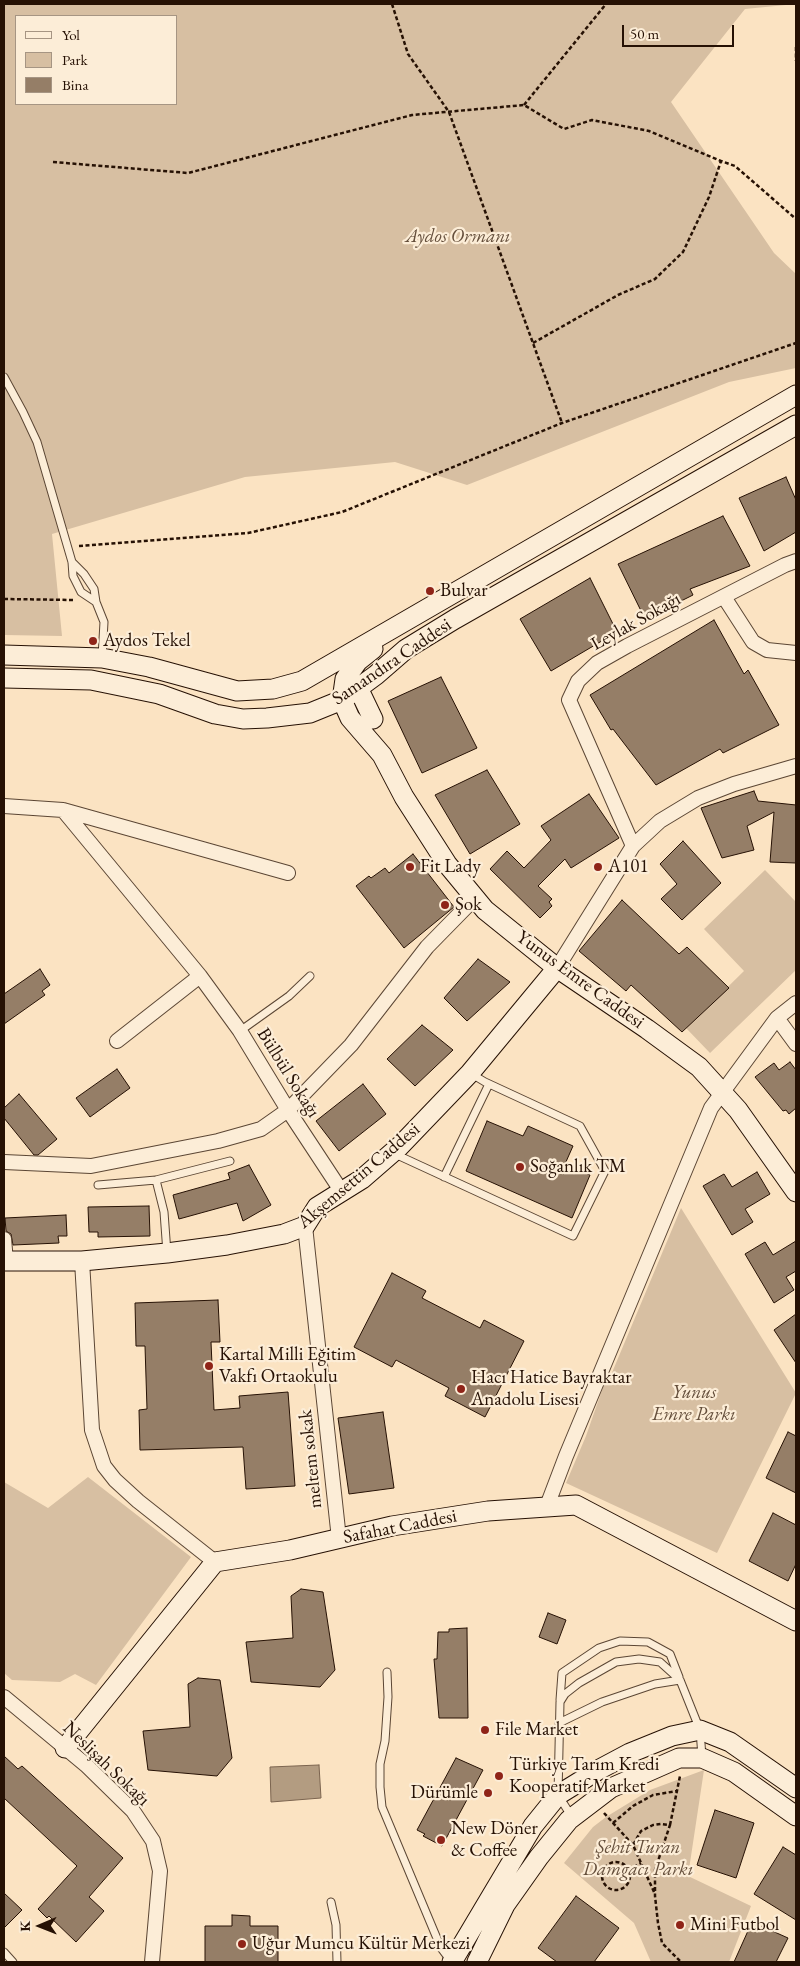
<!DOCTYPE html>
<meta charset="utf-8">
<style>
body{margin:0}
#map{position:relative;width:800px;height:1966px;overflow:hidden;background:#fbe3c2;font-family:"EB Garamond",serif}
canvas{display:block}
.frame{position:absolute;inset:0;border:5px solid #261104;pointer-events:none}
.legend{position:absolute;left:15px;top:15px;width:162px;height:90px;box-sizing:border-box;background:#fcedd7;border:1px solid #a69583;margin:0;padding:6px 9px;list-style:none;font-size:15px;color:#261104}
.legend li{display:flex;align-items:center;gap:10px;height:25px}
.legend b{width:25px;border:1px solid #a69583}
.north{position:absolute;left:15px;top:1901px;width:50px;height:50px;-webkit-text-stroke:4px #fcedd7;paint-order:stroke;rotate:269deg;font-size:14px;font-weight:700;line-height:20px;text-align:center;color:#261104}
.north::after{content:'';display:block;margin:auto;width:18px;height:22px;background:#261104;clip-path:polygon(50% 0,100% 100%,50% 72%,0 100%)}
.scale{position:absolute;left:622px;top:25px;width:112px;height:22px;box-sizing:border-box;border:2px solid #261104;border-top:0;padding-left:6px;font-size:15px;line-height:18px;white-space:nowrap;color:#261104;-webkit-text-stroke:4px #fcedd7;paint-order:stroke}
</style>
<div id="map">
<canvas width="800" height="1966"></canvas>
<div class="frame"></div>
<ul class="legend">
<li><b style="height:6px;background:#fcedd7"></b>Yol</li>
<li><b style="height:14px;background:#d7bfa2"></b>Park</li>
<li><b style="height:14px;background:#957e67"></b>Bina</li>
</ul>
<div class="north">K</div>
<div class="scale">50 m</div>
</div>
<script>
const c = document.querySelector('canvas').getContext('2d');
c.lineJoin = 'round';
function fillPath(path, color) {
  c.fillStyle = color;
  c.fill(path, 'evenodd');
}
function poly(rows) {
  const path = new Path2D();
  for (const r of rows) {
    if (r.length === 3) {
      path.moveTo(r[0] + r[2], r[1]);
      path.arc(r[0], r[1], r[2], 0, 2 * Math.PI);
      continue;
    }
    path.moveTo(r[0], r[1]);
    for (let i = 2; i < r.length; i += 2) path.lineTo(r[i], r[i + 1]);
  }
  return path;
}
function trace(path, color, width, dash) {
  c.strokeStyle = color;
  c.lineWidth = width;
  c.lineCap = dash ? 'butt' : 'round';
  c.setLineDash(dash || []);
  c.stroke(path);
}
function write(font, color, halo, rows, align = 'center') {
  c.font = font + ' "EB Garamond",serif';
  c.lineWidth = 4.5;
  c.setLineDash([]);
  c.textBaseline = 'middle';
  c.strokeStyle = halo;
  c.fillStyle = color;
  for (const [text, x, y, turn = 0] of rows) {
    c.save();
    c.translate(x, y);
    c.rotate((+turn || 0) * Math.PI / 180);
    c.textAlign = isNaN(turn) ? turn : align;
    if (halo) c.strokeText(text, 0, 0);
    c.fillText(text, 0, 0);
    c.restore();
  }
}
fillPath(poly([
 [4,4,796,4,745,9,671,102,774,253,796,274,796,368,729,382,467,485,395,462,245,477,52,534,62,636,5,635,4,630],
 [16,16,176,16,176,104,16,104],
 [765,870,796,902,796,970,710,1053,686,1028,744,971,704,929],
 [681,1208,796,1393,717,1553,566,1483,586,1436,608,1373,611,1375],
 [88,1477,191,1557,96,1685,75,1674,60,1682,12,1680,4,1673,4,1482,48,1508],
 [704,1770,688,1876,751,1906,729,1962,651,1962,634,1923,564,1863,593,1827,606,1817,650,1790]
]), '#d7bfa2');
const water = poly([
 [319,1765,321,1798,271,1802,270,1767,319,1765]
]);
fillPath(water, '#b39c81');
trace(water, '#7b644f', 1);
const building = poly([
 [786,477,796,500,796,532,764,551,739,498,786,477],
 [723,516,750,566,690,589,693,595,645,619,618,564,723,516],
 [590,578,617,632,551,671,520,619,590,578],
 [714,620,744,674,748,670,779,725,723,753,720,749,656,785,613,729,611,730,590,695,714,620],
 [441,677,477,748,422,773,388,701,441,677],
 [487,770,520,824,470,854,435,795,487,770],
 [754,791,758,801,796,805,796,863,770,862,774,812,747,826,754,850,722,858,701,808,754,791],
 [589,794,619,838,571,868,565,859,538,886,552,899,549,902,552,906,540,918,490,869,507,851,524,868,551,840,541,826,589,794],
 [683,841,721,883,682,920,661,899,677,884,660,864,683,841],
 [413,854,454,907,404,948,356,886,369,876,371,878,385,868,389,873,413,854],
 [622,900,679,954,687,947,729,988,682,1032,631,985,626,991,579,951,622,900],
 [478,959,510,982,467,1021,444,998,478,959],
 [40,969,50,985,42,991,45,995,4,1024,4,994,40,969],
 [422,1025,453,1050,415,1086,387,1059,422,1025],
 [790,1062,796,1070,796,1108,789,1114,786,1110,783,1111,755,1077,774,1063,779,1070,790,1062],
 [117,1069,130,1088,90,1117,76,1098,117,1069],
 [363,1084,386,1114,339,1151,316,1121,363,1084],
 [19,1094,57,1139,38,1155,34,1155,4,1118,4,1108,19,1094],
 [487,1121,523,1136,528,1126,573,1146,565,1164,590,1175,572,1218,466,1171,487,1121],
 [249,1165,271,1205,243,1221,237,1203,179,1219,173,1195,230,1179,228,1173,249,1165],
 [757,1172,770,1194,745,1209,753,1222,732,1235,703,1186,724,1174,732,1187,757,1172],
 [149,1206,150,1236,98,1237,98,1232,89,1232,88,1207,149,1206],
 [66,1215,67,1236,58,1236,59,1243,13,1245,11,1234,6,1231,5,1218,66,1215],
 [796,1241,796,1271,786,1277,794,1290,774,1303,745,1254,765,1242,773,1255,796,1241],
 [392,1273,426,1291,422,1298,480,1328,484,1320,524,1341,485,1417,445,1396,449,1388,396,1360,392,1367,354,1347,392,1273],
 [218,1300,220,1342,211,1342,214,1410,240,1408,239,1396,288,1392,295,1486,246,1489,243,1447,140,1450,139,1410,147,1409,145,1346,136,1346,135,1303,218,1300],
 [796,1314,796,1363,774,1330,796,1314],
 [383,1412,394,1488,349,1494,338,1418,383,1412],
 [788,1432,796,1436,796,1493,766,1478,788,1432],
 [773,1513,796,1525,796,1564,788,1581,749,1561,773,1513],
 [301,1589,323,1592,335,1670,320,1687,251,1682,246,1642,293,1638,291,1596,301,1589],
 [548,1613,566,1620,557,1644,539,1637,548,1613],
 [467,1628,468,1718,439,1718,434,1659,437,1659,438,1632,449,1632,449,1629,467,1628],
 [198,1678,220,1680,232,1758,217,1776,148,1770,143,1731,190,1727,188,1684,198,1678],
 [4,1756,18,1769,22,1766,123,1858,89,1897,104,1911,76,1942,49,1916,47,1918,38,1909,77,1866,4,1798,4,1756],
 [456,1758,483,1770,442,1846,423,1836,425,1834,417,1830,456,1758],
 [715,1810,754,1823,736,1878,697,1865,715,1810],
 [783,1847,796,1855,796,1920,754,1894,783,1847],
 [4,1893,22,1910,4,1928,4,1893],
 [576,1896,619,1928,594,1962,557,1962,538,1948,576,1896],
 [232,1915,250,1916,250,1926,278,1926,278,1962,205,1962,205,1926,232,1926,232,1915],
 [752,1922,788,1938,776,1962,734,1962,752,1922]
]);
fillPath(building, '#957e67');
trace(building, '#261104', 1);
const lane = poly([
 [4,377,23,412,37,442,72,562,73,576,81,592,96,602,94,589,84,574,72,562],
 [96,602,104,622,102,657],
 [240,1031,289,996,310,976],
 [395,1154,573,1236,605,1171,580,1126,485,1082,470,1073],
 [444,1177,489,1084],
 [156,1180,164,1212,167,1253],
 [98,1185,156,1180,230,1161],
 [387,1672,388,1697,385,1741,380,1764,380,1787,382,1807,441,1948,450,1960],
 [560,1700,562,1673,599,1648,620,1641,648,1642,670,1654,679,1677],
 [559,1723,602,1702,655,1684,680,1680,700,1730,702,1757],
 [572,1817,558,1795,560,1702,565,1694,579,1683,616,1662,639,1659,660,1662,680,1680],
 [331,1902,336,1925,337,1962],
 [4,1952,13,1962]
]);
const street = poly([
 [724,597,753,642,767,650,796,653],
 [4,806,63,810,288,873],
 [63,810,200,976,240,1031,288,1110,342,1192],
 [633,846,569,700,578,681,597,663,627,646,785,565,796,561],
 [557,968,633,846,660,821,698,798,734,784,796,766],
 [777,1018,796,1044],
 [117,1041,200,976],
 [4,1162,91,1166,218,1141,261,1129,288,1110,351,1045,427,947,475,898],
 [305,1226,339,1539],
 [4,1239,6,1261],
 [82,1261,92,1430,104,1466,115,1480,138,1501,215,1562],
 [547,1506,566,1456,711,1108,777,1018,796,1003],
 [4,1697,86,1765,133,1811,153,1841,160,1871,152,1962]
]);
const secondary = poly([
 [373,649,358,661,345,679,342,700,350,718,382,755,404,797,447,864,485,910,557,968,647,1029,699,1067,738,1110,796,1192],
 [4,655,102,658,149,667,237,691,273,689,302,681,796,395],
 [4,678,91,680,159,694,215,714,243,719,267,718,310,713,342,700,376,675,406,649,455,619,796,425],
 [348,681,362,696,373,719],
 [4,1261,82,1261,167,1253,227,1245,284,1234,305,1226,317,1207,362,1179,400,1146,470,1073,557,968],
 [65,1748,215,1562,290,1550,392,1526,488,1511,576,1505,796,1621],
 [452,1962,533,1826,558,1795,600,1769,630,1753,672,1736,700,1730,730,1742,796,1788],
 [477,1962,505,1905,539,1857,569,1820,611,1788,679,1758,702,1758,734,1772,796,1816]
]);
trace(lane, '#5b4634', 9);
trace(street, '#5b4634', 16);
trace(secondary, '#261104', 21);
trace(poly([
 [392,4,408,54,449,112,562,423],
 [796,47,796,61],
 [524,105,606,4],
 [53,162,188,173,412,115,524,105,564,129,592,120,649,131,721,161,735,166,796,219],
 [533,343,618,295,655,279,683,252,709,197,721,161],
 [79,546,248,533,342,512,562,423,796,343],
 [4,599,75,600],
 [604,1813,633,1845],
 [613,1823,633,1806,653,1795,677,1791],
 [670,1825,680,1776],
 [616,1876,14],
 [628,1870,641,1863],
 [654,1892,633,1845,641,1831,653,1825,661,1824,670,1825,655,1870,655,1896,658,1923,662,1943,681,1962]
]), '#261104', 2.5, [4, 2.5]);
trace(lane, '#fcedd7', 7);
trace(street, '#fcedd7', 14);
trace(secondary, '#fcedd7', 19);
for (const [x, y, r, color] of [
 [430,591,5,"#8f2418"],
 [93,641,5,"#8f2418"],
 [410,867,5,"#8f2418"],
 [598,867,5,"#8f2418"],
 [445,905,5,"#8f2418"],
 [520,1167,5,"#8f2418"],
 [209,1366,5,"#8f2418"],
 [461,1389,5,"#8f2418"],
 [485,1730,5,"#8f2418"],
 [499,1776,5,"#8f2418"],
 [488,1793,5,"#8f2418"],
 [441,1840,5,"#8f2418"],
 [680,1925,5,"#8f2418"],
 [242,1944,5,"#8f2418"]
]) {
  const dot = new Path2D();
  dot.arc(x, y, r, 0, 2 * Math.PI);
  c.fillStyle = color;
  c.fill(dot);
  trace(dot, '#fcedd7', 2);
}
write('italic 19px', '#644e3b', '#fcedd7', [
 ["Aydos Ormanı",458,237],
 ["Yunus",694,1393],
 ["Emre Parkı",694,1415],
 ["Şehit Turan",638,1848],
 ["Damgacı Parkı",638,1870]
]);
write('19px', '#261104', '#fcedd7', [
 ["Bulvar",440,591],
 ["Aydos Tekel",103,641],
 ["Fit Lady",420,867],
 ["A101",608,867],
 ["Şok",455,905],
 ["Soğanlık TM",530,1167],
 ["Kartal Milli Eğitim",219,1355],
 ["Vakfı Ortaokulu",219,1377],
 ["Hacı Hatice Bayraktar",471,1378],
 ["Anadolu Lisesi",471,1400],
 ["File Market",495,1730],
 ["Türkiye Tarım Kredi",509,1765],
 ["Kooperatif Market",509,1787],
 ["Dürümle",478,1793,"right"],
 ["New Döner",451,1829],
 ["& Coffee",451,1851],
 ["Mini Futbol",690,1925],
 ["Uğur Mumcu Kültür Merkezi",252,1944]
], 'left');
write('19px', '#261104', '#fcedd7', [
 ["Leylak Sokağı",636,622,-29],
 ["Samandıra Caddesi",392,662,-34],
 ["Yunus Emre Caddesi",580,980,36],
 ["Bülbül Sokağı",288,1073,58],
 ["Akşemsettin Caddesi",359,1176,-40],
 ["meltem sokak",311,1459,-96],
 ["Safahat Caddesi",400,1527,-11],
 ["Neslişah Sokağı",106,1764,44]
]);
</script>
